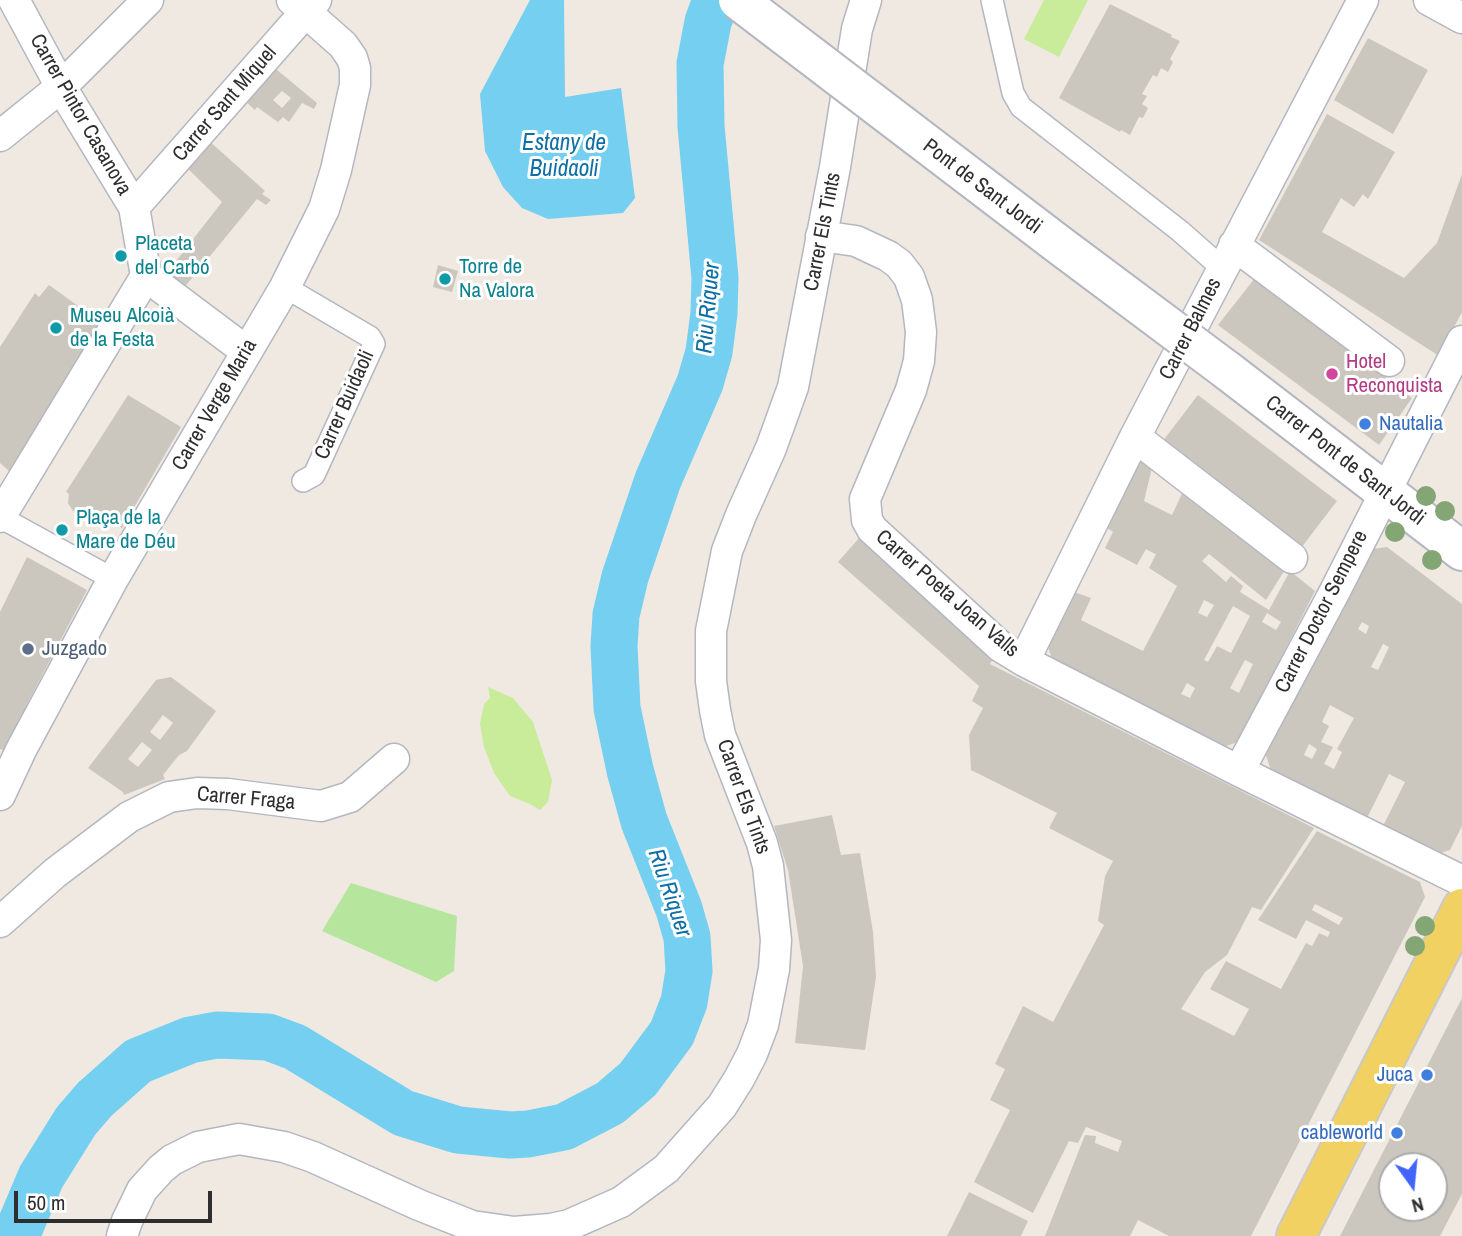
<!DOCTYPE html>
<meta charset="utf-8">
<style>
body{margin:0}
#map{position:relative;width:1462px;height:1236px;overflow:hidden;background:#efe9e1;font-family:"Archivo Narrow",sans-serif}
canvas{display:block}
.north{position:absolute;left:1378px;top:1152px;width:70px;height:70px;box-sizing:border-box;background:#fff;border:2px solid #ababab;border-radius:50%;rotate:165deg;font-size:19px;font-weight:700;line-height:28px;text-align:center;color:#2e2e2e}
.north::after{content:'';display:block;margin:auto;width:24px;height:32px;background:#4264fb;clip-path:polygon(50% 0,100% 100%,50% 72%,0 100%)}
.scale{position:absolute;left:14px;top:1191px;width:198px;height:32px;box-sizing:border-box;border:4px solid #2e2e2e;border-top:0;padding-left:9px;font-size:21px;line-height:24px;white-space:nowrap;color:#2e2e2e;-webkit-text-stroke:5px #fff;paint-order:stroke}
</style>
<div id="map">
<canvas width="1462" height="1236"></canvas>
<div class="north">N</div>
<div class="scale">50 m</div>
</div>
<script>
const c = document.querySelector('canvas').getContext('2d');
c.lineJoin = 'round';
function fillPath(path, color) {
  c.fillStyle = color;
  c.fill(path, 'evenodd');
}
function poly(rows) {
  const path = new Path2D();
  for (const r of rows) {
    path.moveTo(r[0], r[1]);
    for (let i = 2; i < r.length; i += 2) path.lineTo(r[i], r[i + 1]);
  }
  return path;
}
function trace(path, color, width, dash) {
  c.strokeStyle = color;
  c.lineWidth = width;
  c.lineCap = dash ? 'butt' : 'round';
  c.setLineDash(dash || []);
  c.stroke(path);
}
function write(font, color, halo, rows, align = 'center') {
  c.font = font + ' "Archivo Narrow",sans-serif';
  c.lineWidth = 6;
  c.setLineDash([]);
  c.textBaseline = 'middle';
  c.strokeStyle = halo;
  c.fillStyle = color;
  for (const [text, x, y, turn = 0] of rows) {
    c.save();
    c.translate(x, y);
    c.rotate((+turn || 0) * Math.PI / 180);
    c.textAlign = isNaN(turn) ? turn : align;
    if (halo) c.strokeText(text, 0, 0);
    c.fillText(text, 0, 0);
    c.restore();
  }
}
fillPath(poly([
 [351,883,457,916,454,971,436,982,322,931]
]), '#b6e59e');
fillPath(poly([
 [1044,0,1088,0,1059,57,1024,39],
 [488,687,513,698,533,722,552,780,548,802,540,810,530,804,510,796,494,773,484,747,480,724,484,704,490,698]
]), '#c9ec9a');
fillPath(poly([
 [530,0,564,0,565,97,621,88,635,198,623,213,548,219,522,208,503,187,485,151,480,94]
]), '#75cff0');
trace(poly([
 [16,1236,41,1177,76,1121,95,1099,138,1061,190,1040,217,1035,268,1037,295,1047,403,1113,458,1130,510,1135,528,1134,564,1127,610,1103,638,1079,672,1033,684,1002,689,971,687,937,679,909,644,821,630,770,617,708,614,646,616,615,625,577,658,480,700,383,709,352,714,313,715,278,701,126,700,64,708,22,716,0]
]), '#75cff0', 47);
fillPath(poly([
 [1110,4,1172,35,1171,37,1180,41,1170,59,1173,62,1168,72,1161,68,1157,77,1153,75,1142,94,1147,96,1142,104,1148,108,1143,118,1139,117,1130,135,1121,130,1120,132,1059,98],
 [1368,38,1428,70,1393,134,1334,100],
 [271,65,317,103,314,109,302,103,289,122,283,117,278,122,257,107,255,110,242,98],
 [282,91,291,98,282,108,273,100],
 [1327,114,1395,152,1368,199,1363,194,1354,207,1341,198,1322,232,1404,278,1437,243,1462,174,1462,312,1439,356,1259,240],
 [207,139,255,182,265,191,262,194,271,200,266,205,257,199,183,289,166,274,222,202,184,165],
 [438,265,458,271,452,292,433,287],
 [1255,278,1412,398,1379,445,1218,325],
 [49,285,103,324,9,471,0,463,0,347,35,293,39,297],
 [128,395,181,427,122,528,95,511,83,515,73,511,68,503,69,494,66,492],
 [1198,395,1337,501,1301,548,1162,442],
 [1141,461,1152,468,1144,501,1172,515,1184,489,1286,568,1266,600,1209,554,1202,561,1226,582,1231,576,1243,586,1240,592,1269,610,1290,571,1315,591,1238,742,1223,747,1052,659,1047,644,1074,592,1091,598,1081,620,1143,651,1177,586,1149,568,1156,554,1153,553,1146,549,1137,565,1105,548,1113,532,1107,528],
 [1204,600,1214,605,1207,617,1198,613],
 [1233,606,1250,616,1231,653,1217,646,1208,662,1204,660],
 [1267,613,1281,622,1276,630,1262,622],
 [1245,660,1253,664,1239,693,1230,688],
 [1187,683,1195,688,1190,698,1181,694],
 [859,538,994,657,990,664,1314,828,1261,910,1252,907,1227,955,1205,972,1181,1009,1234,1036,1249,1009,1210,989,1226,961,1281,989,1306,943,1312,946,1319,933,1328,937,1330,932,1306,920,1296,939,1258,920,1317,831,1420,882,1425,897,1251,1236,1169,1236,1138,1220,1130,1236,1045,1236,1085,1135,1096,1136,1095,1143,1118,1152,1122,1141,1086,1127,1078,1143,1069,1141,1033,1213,974,1182,1010,1110,990,1100,1005,1069,995,1064,1023,1006,1053,1022,1104,925,1098,921,1105,876,1113,861,1049,828,1057,813,971,770,969,735,983,708,972,701,979,686,838,562],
 [1315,904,1343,918,1339,925,1312,910],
 [1387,547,1462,604,1462,826,1450,850,1434,855,1382,828,1405,782,1389,774,1366,820,1271,771,1266,755,1372,549],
 [1362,622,1369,626,1366,634,1358,629],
 [1383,644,1389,647,1378,670,1371,667],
 [1330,705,1354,718,1337,749,1342,752,1334,769,1324,764,1333,747,1321,742,1329,726,1322,722],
 [1309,744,1317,749,1312,759,1304,755],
 [27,557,87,590,29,700,6,751,0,749,0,612],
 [171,677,216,711,187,751,179,755,163,775,165,779,124,795,123,792,88,768,156,680],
 [163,715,173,723,160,740,150,732],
 [142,742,152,750,138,767,128,759],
 [832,815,841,855,860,853,873,932,876,977,865,1050,795,1043,803,966,788,870,774,826],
 [1462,998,1462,1194,1440,1236,1340,1236],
 [1392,1166,1434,1166,1434,1208,1392,1208],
 [969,1192,1028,1221,1021,1236,947,1236]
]), '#cbc7bf');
const pedestrian = poly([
 [992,0,1013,93,1021,107,1180,231,1222,268],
 [285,287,370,337,374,344,314,475,303,481],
 [0,517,113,579]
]);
const minor = poly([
 [14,0,61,87,134,207,146,276,246,351],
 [1429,0,1462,18],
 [0,136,61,87,148,0],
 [134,207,316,0],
 [821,236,856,241,888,256,899,264,909,277,917,300,921,332,919,361,911,390,865,499,867,520,872,529,1001,647,1024,661,1239,771,1462,881],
 [1234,245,1389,361],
 [1135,437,1292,558],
 [0,517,146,276],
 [1024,661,1135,437,1363,0],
 [1239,771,1335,591,1462,341],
 [0,795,21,750,113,579,285,287,324,209,336,170,355,85,355,68,352,58,343,45,292,0],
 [0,922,55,873,129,817,169,797,197,793,228,794,321,806,350,797,394,759],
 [122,1236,127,1221,142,1190,161,1169,172,1160,198,1147,239,1139,284,1147,313,1157,419,1205,472,1226,514,1232,551,1229,569,1225,621,1202,666,1169,722,1106,739,1079,752,1054,763,1025,774,969,776,940,768,866,762,843,720,735,715,710,711,681,711,631,727,551,741,515,771,448,793,387,835,167,857,29,866,0]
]);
const secondary = poly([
 [1228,371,1462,551]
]);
const primary = poly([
 [1296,1236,1462,908]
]);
trace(pedestrian, '#b4b7c1', 24);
trace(minor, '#b4b7c1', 33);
trace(secondary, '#b4b7c1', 42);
trace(primary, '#c9c9c9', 42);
trace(pedestrian, '#fff', 21);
trace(minor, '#fff', 30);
trace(secondary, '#fff', 38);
trace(primary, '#f2d163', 38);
const secondaryBridge = poly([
 [738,0,1058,244,1228,371]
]);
trace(secondaryBridge, '#b4b7c1', 42, []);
trace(secondaryBridge, '#fff', 38);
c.fillStyle = '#84a574';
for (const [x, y] of [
 [1426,496],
 [1445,511],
 [1395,532],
 [1432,560],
 [1425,926],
 [1415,946]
]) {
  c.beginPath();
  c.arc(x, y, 10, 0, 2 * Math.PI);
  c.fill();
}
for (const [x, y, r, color] of [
 [121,256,7,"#0f9aa8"],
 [445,279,7,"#0f9aa8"],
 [56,328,7,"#0f9aa8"],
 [1332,374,7,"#d1479c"],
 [1365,424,7,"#3f7fe0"],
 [62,530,7,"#0f9aa8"],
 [28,649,7,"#5c6f8a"],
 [1427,1075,7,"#3f7fe0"],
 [1397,1133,7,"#3f7fe0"]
]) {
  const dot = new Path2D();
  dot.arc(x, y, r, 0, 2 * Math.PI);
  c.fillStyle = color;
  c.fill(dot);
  trace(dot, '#fff', 2.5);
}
write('21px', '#2e2e2e', '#fff', [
 ["Carrer Sant Miquel",225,104,-49],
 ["Carrer Pintor Casanova",80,115,60],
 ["Pont de Sant Jordi",982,187,37],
 ["Carrer Els Tints",823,232,-79],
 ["Carrer Balmes",1191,329,-63],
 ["Carrer Verge Maria",215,405,-60],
 ["Carrer Buidaoli",345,405,-66],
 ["Carrer Pont de Sant Jordi",1345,461,38],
 ["Carrer Poeta Joan Valls",947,594,41],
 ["Carrer Doctor Sempere",1322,612,-63],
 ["Carrer Els Tints",743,797,70],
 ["Carrer Fraga",246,799,5]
]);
write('21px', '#0d838f', '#fff', [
 ["Placeta",135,244],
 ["del Carbó",135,268],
 ["Torre de",459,267],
 ["Na Valora",459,291],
 ["Museu Alcoià",70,316],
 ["de la Festa",70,340],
 ["Plaça de la",76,518],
 ["Mare de Déu",76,542]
], 'left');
write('21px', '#b23c85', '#fff', [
 ["Hotel",1346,362],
 ["Reconquista",1346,386]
], 'left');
write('21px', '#366cbe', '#fff', [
 ["Nautalia",1379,424,"left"],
 ["Juca",1413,1075],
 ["cableworld",1383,1133]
], 'right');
write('21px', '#4e5e75', '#fff', [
 ["Juzgado",42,649]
], 'left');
write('italic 23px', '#0d6fa3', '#fff', [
 ["Estany de",564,144],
 ["Buidaoli",564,170],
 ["Riu Riquer",709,308,-85],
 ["Riu Riquer",669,893,71]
]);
</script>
